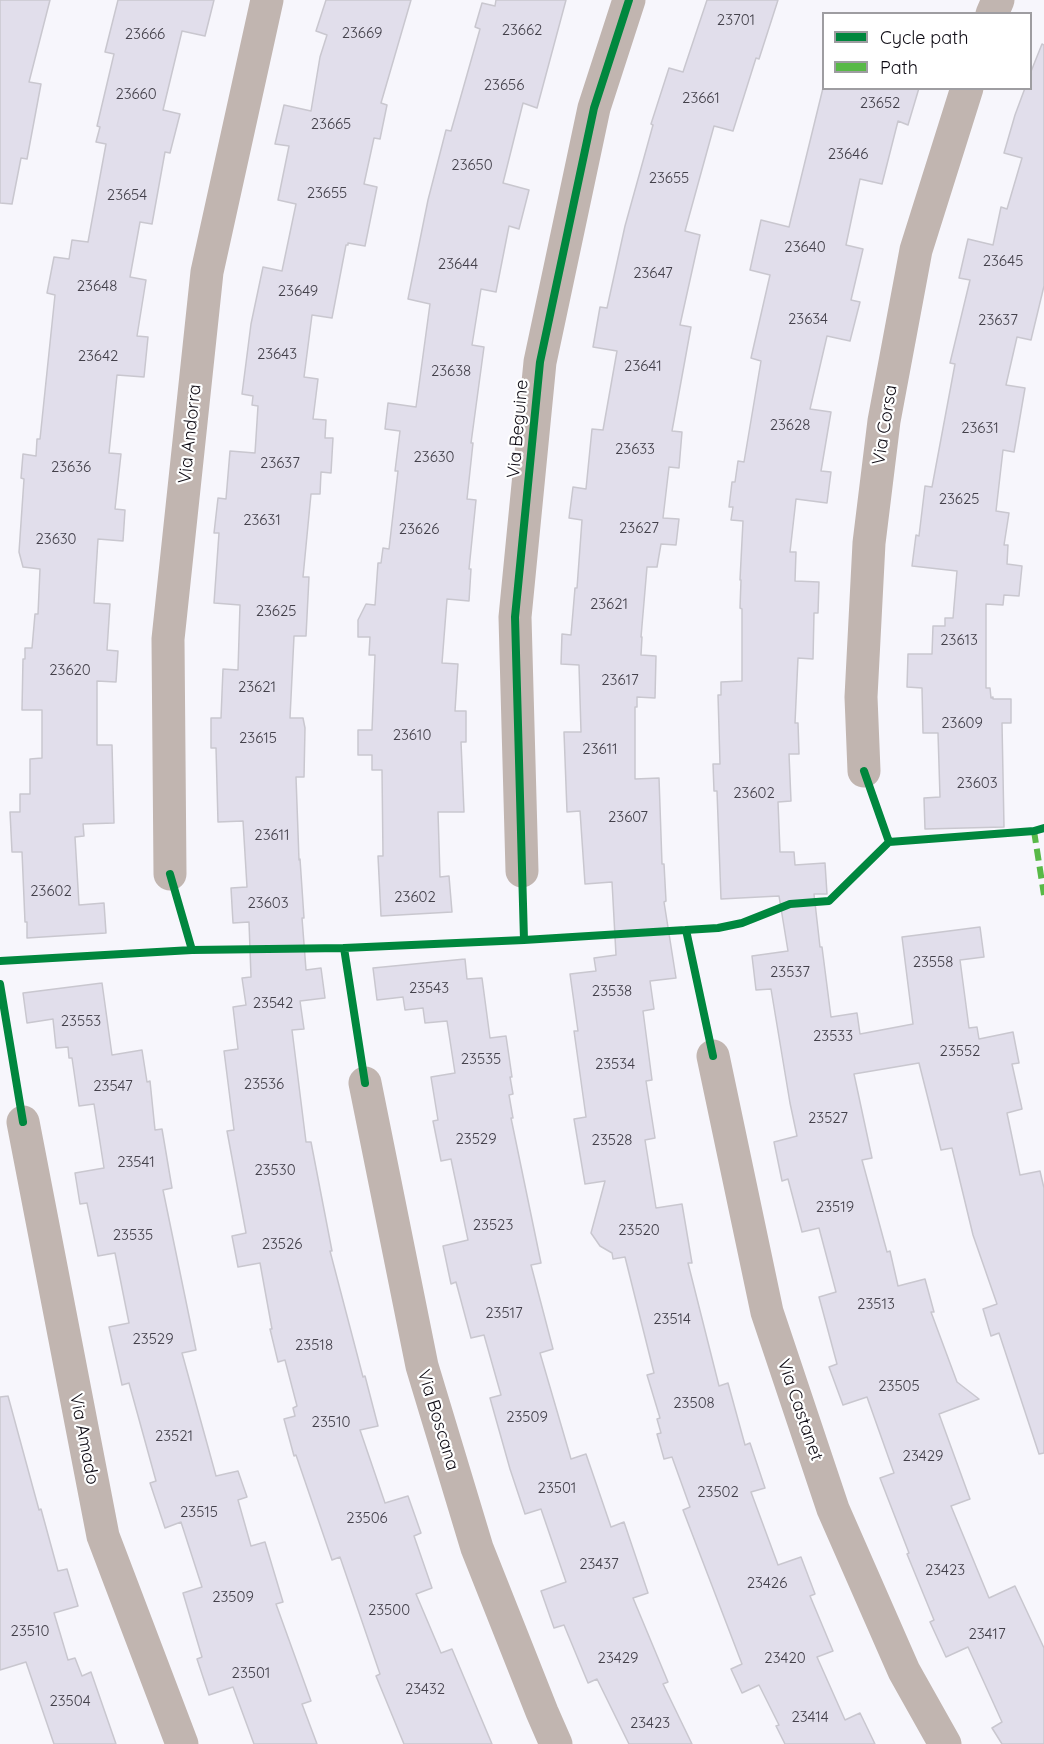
<!DOCTYPE html>
<style>
body{margin:0}
#map{position:relative;width:1044px;height:1744px;overflow:hidden;background:#f7f6fc;font-family:Quicksand,sans-serif}
canvas{display:block}
.legend{position:absolute;left:822px;top:12px;width:210px;height:78px;box-sizing:border-box;background:#fff;border:2px solid #9e9da1;margin:0;padding:8px 10px;list-style:none;font-size:18px;color:#0d0a13}
.legend li{display:flex;align-items:center;gap:12px;height:30px}
.legend b{width:30px;border:2px solid #9e9da1}
</style>
<div id="map">
<canvas width="1044" height="1744"></canvas>
<ul class="legend">
<li><b style="height:8px;background:#00873e"></b>Cycle path</li>
<li><b style="height:8px;background:#58b947"></b>Path</li>
</ul>
</div>
<script>
const c = document.querySelector('canvas').getContext('2d');
c.lineJoin = 'round';
function fillPath(path, color) {
  c.fillStyle = color;
  c.fill(path, 'evenodd');
}
function poly(rows) {
  const path = new Path2D();
  for (const r of rows) {
    path.moveTo(r[0], r[1]);
    for (let i = 2; i < r.length; i += 2) path.lineTo(r[i], r[i + 1]);
  }
  return path;
}
function trace(path, color, width, dash) {
  c.strokeStyle = color;
  c.lineWidth = width;
  c.lineCap = dash ? 'butt' : 'round';
  c.setLineDash(dash || []);
  c.stroke(path);
}
function write(font, color, halo, rows, align = 'center') {
  c.font = font + ' Quicksand,sans-serif';
  c.lineWidth = 4.5;
  c.setLineDash([]);
  c.textBaseline = 'middle';
  c.strokeStyle = halo;
  c.fillStyle = color;
  for (const [text, x, y, turn = 0] of rows) {
    c.save();
    c.translate(x, y);
    c.rotate((+turn || 0) * Math.PI / 180);
    c.textAlign = isNaN(turn) ? turn : align;
    if (halo) c.strokeText(text, 0, 0);
    c.fillText(text, 0, 0);
    c.restore();
  }
}
const building = poly([
 [0,0,50,0,29,82,41,84,27,159,21,158,12,204,0,203,0,0],
 [118,0,214,0,205,36,182,31,163,110,180,114,170,153,165,152,152,224,140,222,130,277,146,280,137,336,148,337,144,377,117,375,109,453,121,454,115,509,125,510,123,541,98,539,94,603,110,604,107,650,118,651,116,682,97,681,97,745,112,745,114,823,83,824,84,836,75,837,79,905,104,903,106,933,27,938,27,922,25,922,22,852,12,852,10,812,20,812,20,794,30,794,30,759,42,758,42,710,22,710,23,659,25,659,25,648,32,648,35,614,38,614,40,569,23,567,19,552,24,479,21,478,23,454,36,456,37,439,40,439,55,295,47,293,54,257,69,259,72,240,88,242,106,144,96,142,100,127,97,126,114,54,105,52,118,0],
 [326,0,411,0,381,103,387,105,380,139,374,138,364,184,377,187,365,246,348,243,348,245,346,245,332,318,312,315,304,377,318,379,313,419,326,420,325,438,333,438,331,473,321,472,320,494,311,494,303,577,309,577,306,636,294,636,290,718,303,718,305,728,304,777,296,777,299,860,300,859,304,918,302,918,306,970,321,968,325,998,300,1001,304,1029,292,1030,306,1142,311,1142,332,1251,330,1251,363,1377,365,1376,378,1426,360,1430,385,1503,408,1496,421,1533,414,1536,432,1588,416,1594,441,1653,452,1649,492,1744,404,1744,376,1676,380,1674,340,1557,332,1560,296,1455,294,1456,284,1419,295,1416,293,1408,297,1406,285,1360,278,1362,270,1329,272,1329,260,1263,238,1267,232,1236,246,1233,227,1131,234,1130,224,1051,238,1049,233,1007,246,1005,242,978,251,977,249,922,233,923,231,888,247,887,243,821,218,822,216,748,211,748,211,718,221,718,223,669,238,670,240,605,214,603,219,533,214,533,218,498,226,499,230,451,255,453,258,406,252,405,253,396,242,394,251,324,263,267,282,271,296,204,278,200,289,146,275,144,284,105,311,111,320,57,327,35,316,31,326,0],
 [496,0,566,0,537,108,523,103,503,183,529,190,519,229,509,226,496,292,481,289,472,345,484,347,471,443,473,443,467,499,476,500,469,569,471,569,469,601,447,599,442,663,458,664,455,711,466,711,466,742,461,742,464,812,438,812,440,877,449,876,452,912,381,916,378,856,383,856,382,770,372,770,372,755,358,755,358,730,372,730,375,655,369,655,370,637,358,637,358,620,366,604,375,605,378,563,381,563,383,548,389,549,398,471,395,471,400,431,385,429,388,403,416,407,430,304,408,299,428,200,446,130,451,131,480,29,475,27,482,3,495,6,496,0],
 [707,0,778,0,759,59,756,58,733,131,714,126,685,231,700,235,680,325,691,327,672,431,682,432,679,468,669,467,663,518,679,519,676,545,661,544,657,567,647,567,641,637,642,637,641,655,656,656,655,698,637,697,637,707,635,707,635,779,659,778,662,864,664,864,666,901,664,902,676,978,650,981,654,1009,643,1011,652,1080,646,1081,655,1138,645,1140,656,1208,682,1204,692,1263,688,1263,719,1386,728,1383,745,1445,750,1443,765,1488,751,1492,778,1565,801,1557,815,1594,810,1596,833,1651,817,1657,845,1720,860,1713,875,1744,785,1744,776,1726,779,1725,759,1685,742,1693,731,1669,742,1664,683,1510,690,1507,672,1457,664,1459,657,1434,661,1433,657,1419,660,1418,647,1375,654,1373,625,1257,613,1259,612,1253,600,1246,591,1233,605,1181,585,1184,574,1119,586,1117,574,1031,578,1031,570,974,596,971,594,958,616,955,612,882,585,884,580,811,567,812,564,732,581,732,579,665,561,664,562,634,571,635,575,588,577,588,582,520,569,518,573,487,586,489,592,429,603,430,617,351,593,347,600,307,607,308,625,226,653,125,651,124,669,68,683,72,707,0],
 [1042,44,1044,45,1044,286,1031,340,1017,337,1006,385,1025,388,1014,452,1003,450,996,511,1009,513,1004,545,1008,545,1007,564,1022,566,1019,596,1004,595,1003,605,986,604,986,688,990,688,991,698,993,697,993,699,1011,699,1011,723,1002,723,1004,827,925,829,924,798,940,797,938,733,923,733,922,688,907,687,908,654,932,654,933,626,945,626,945,618,953,618,957,571,912,566,916,535,919,536,925,486,932,487,955,364,950,363,970,280,959,278,968,239,993,245,1001,207,1007,209,1022,158,1004,153,1015,115,1025,88,1030,88,1030,74,1042,44],
 [823,88,919,88,908,125,898,121,882,184,860,179,846,245,863,249,851,300,860,302,850,341,827,336,810,409,831,412,821,471,831,472,827,503,796,499,790,552,796,552,795,581,819,582,818,613,814,613,813,659,798,658,795,723,798,723,799,754,789,754,791,801,778,802,780,852,794,852,795,865,825,863,827,894,814,894,820,947,822,947,831,1017,857,1013,860,1034,913,1024,902,937,980,927,984,957,960,960,969,1028,977,1027,979,1039,1013,1032,1019,1063,1012,1064,1022,1109,1007,1113,1020,1175,1040,1171,1044,1188,1044,1453,1039,1454,999,1333,991,1336,983,1309,997,1304,973,1235,952,1148,941,1150,919,1063,854,1074,872,1158,862,1160,887,1252,890,1251,898,1286,925,1279,934,1312,931,1312,957,1382,979,1399,939,1414,970,1499,951,1506,989,1598,1015,1586,1044,1648,1044,1744,1002,1744,992,1728,1002,1722,968,1647,946,1657,930,1622,934,1620,907,1554,909,1553,880,1478,894,1473,867,1397,843,1405,829,1367,837,1364,819,1297,836,1292,819,1228,802,1232,788,1179,782,1181,774,1142,797,1136,790,1103,771,989,756,990,752,956,788,951,779,896,721,899,717,791,714,791,713,764,720,764,718,695,721,695,721,682,742,681,742,609,740,608,741,580,740,580,743,521,731,520,733,507,729,507,732,482,735,482,738,461,744,462,761,361,751,358,770,275,750,270,761,220,789,227,823,88],
 [465,959,467,979,482,978,490,1038,506,1036,512,1077,510,1077,513,1094,509,1095,513,1118,511,1118,541,1263,531,1265,553,1349,540,1353,571,1459,586,1454,611,1527,624,1522,648,1593,633,1598,668,1682,663,1684,692,1744,629,1744,597,1679,588,1683,564,1625,554,1628,541,1591,566,1582,541,1509,525,1514,510,1469,490,1398,501,1395,484,1335,471,1338,456,1282,451,1284,443,1246,468,1240,451,1159,441,1161,433,1121,438,1120,431,1077,455,1073,447,1021,425,1023,423,1008,405,1010,403,997,377,1000,373,968,465,959],
 [102,983,112,1055,142,1050,147,1082,150,1081,155,1130,162,1129,172,1188,163,1190,196,1350,182,1353,216,1476,238,1471,247,1497,238,1500,251,1546,265,1542,283,1602,276,1604,311,1701,302,1704,317,1744,254,1744,233,1687,209,1695,197,1659,202,1657,183,1593,202,1587,181,1522,165,1528,150,1483,156,1481,129,1383,122,1385,109,1327,129,1323,115,1253,98,1256,87,1203,80,1204,75,1173,104,1168,94,1104,79,1106,72,1058,69,1058,68,1047,56,1048,53,1019,27,1023,23,993,102,983],
 [8,1396,39,1510,41,1509,58,1571,67,1569,78,1606,54,1613,68,1660,75,1658,82,1676,91,1672,116,1744,54,1744,26,1662,0,1670,0,1397,8,1396]
]);
fillPath(building, '#e1deeb');
trace(building, '#c9c7cf', 1.5);
trace(poly([
 [0,961,192,950,344,948,524,940,718,928,742,923,790,904,829,901,889,842,1034,831,1044,828]
]), '#bab3b2', 4, [3, 3]);
trace(poly([
 [992,14,998,0],
 [864,771,861,697,869,543,884,421,916,250,967,88],
 [522,871,515,617,540,362,594,108,629,0],
 [170,874,168,639,207,272,267,0],
 [713,1056,767,1312,833,1509,904,1671,945,1744],
 [365,1083,422,1366,477,1548,542,1712,556,1744],
 [23,1122,103,1536,182,1744]
]), '#c1b5b0', 33);
trace(poly([
 [1034,831,1044,895]
]), '#58b947', 6, [12, 6]);
trace(poly([
 [864,771,889,842],
 [170,874,192,950],
 [686,930,713,1056],
 [524,940,515,617,540,362,594,108,629,0],
 [344,948,365,1083],
 [0,961,192,950,344,948,524,940,718,928,742,923,790,904,829,901,889,842,1034,831,1044,828],
 [0,984,23,1122]
]), '#00873e', 8);
write('15px', '#43404a', null, [
 ["23701",736,20],
 ["23662",522,30],
 ["23669",362,33],
 ["23666",145,34],
 ["23656",504,85],
 ["23660",136,94],
 ["23661",701,98],
 ["23652",880,103],
 ["23665",331,124],
 ["23646",848,154],
 ["23650",472,165],
 ["23655",669,178],
 ["23655",327,193],
 ["23654",127,195],
 ["23640",805,247],
 ["23645",1003,261],
 ["23644",458,264],
 ["23647",653,273],
 ["23648",97,286],
 ["23649",298,291],
 ["23634",808,319],
 ["23637",998,320],
 ["23643",277,354],
 ["23642",98,356],
 ["23641",643,366],
 ["23638",451,371],
 ["23628",790,425],
 ["23631",980,428],
 ["23633",635,449],
 ["23630",434,457],
 ["23637",280,463],
 ["23636",71,467],
 ["23625",959,499],
 ["23631",262,520],
 ["23627",639,528],
 ["23626",419,529],
 ["23630",56,539],
 ["23621",609,604],
 ["23625",276,611],
 ["23613",959,640],
 ["23620",70,670],
 ["23617",620,680],
 ["23621",257,687],
 ["23609",962,723],
 ["23610",412,735],
 ["23615",258,738],
 ["23611",600,749],
 ["23603",977,783],
 ["23602",754,793],
 ["23607",628,817],
 ["23611",272,835],
 ["23602",51,891],
 ["23602",415,897],
 ["23603",268,903],
 ["23558",933,962],
 ["23537",790,972],
 ["23543",429,988],
 ["23538",612,991],
 ["23542",273,1003],
 ["23553",81,1021],
 ["23533",833,1036],
 ["23552",960,1051],
 ["23535",481,1059],
 ["23534",615,1064],
 ["23536",264,1084],
 ["23547",113,1086],
 ["23527",828,1118],
 ["23529",476,1139],
 ["23528",612,1140],
 ["23541",136,1162],
 ["23530",275,1170],
 ["23519",835,1207],
 ["23523",493,1225],
 ["23520",639,1230],
 ["23535",133,1235],
 ["23526",282,1244],
 ["23513",876,1304],
 ["23517",504,1313],
 ["23514",672,1319],
 ["23529",153,1339],
 ["23518",314,1345],
 ["23505",899,1386],
 ["23508",694,1403],
 ["23509",527,1417],
 ["23510",331,1422],
 ["23521",174,1436],
 ["23429",923,1456],
 ["23501",557,1488],
 ["23502",718,1492],
 ["23515",199,1512],
 ["23506",367,1518],
 ["23437",599,1564],
 ["23423",945,1570],
 ["23426",767,1583],
 ["23509",233,1597],
 ["23500",389,1610],
 ["23510",30,1631],
 ["23417",987,1634],
 ["23429",618,1658],
 ["23420",785,1658],
 ["23501",251,1673],
 ["23432",425,1689],
 ["23504",70,1701],
 ["23414",810,1717],
 ["23423",650,1723]
]);
write('18px', '#0d0a13', '#fff', [
 ["Via Corsa",885,425,-81],
 ["Via Beguine",518,429,-85],
 ["Via Andorra",190,434,-84],
 ["Via Castanet",800,1410,71],
 ["Via Boscana",438,1420,73],
 ["Via Amado",84,1439,79]
]);
</script>
